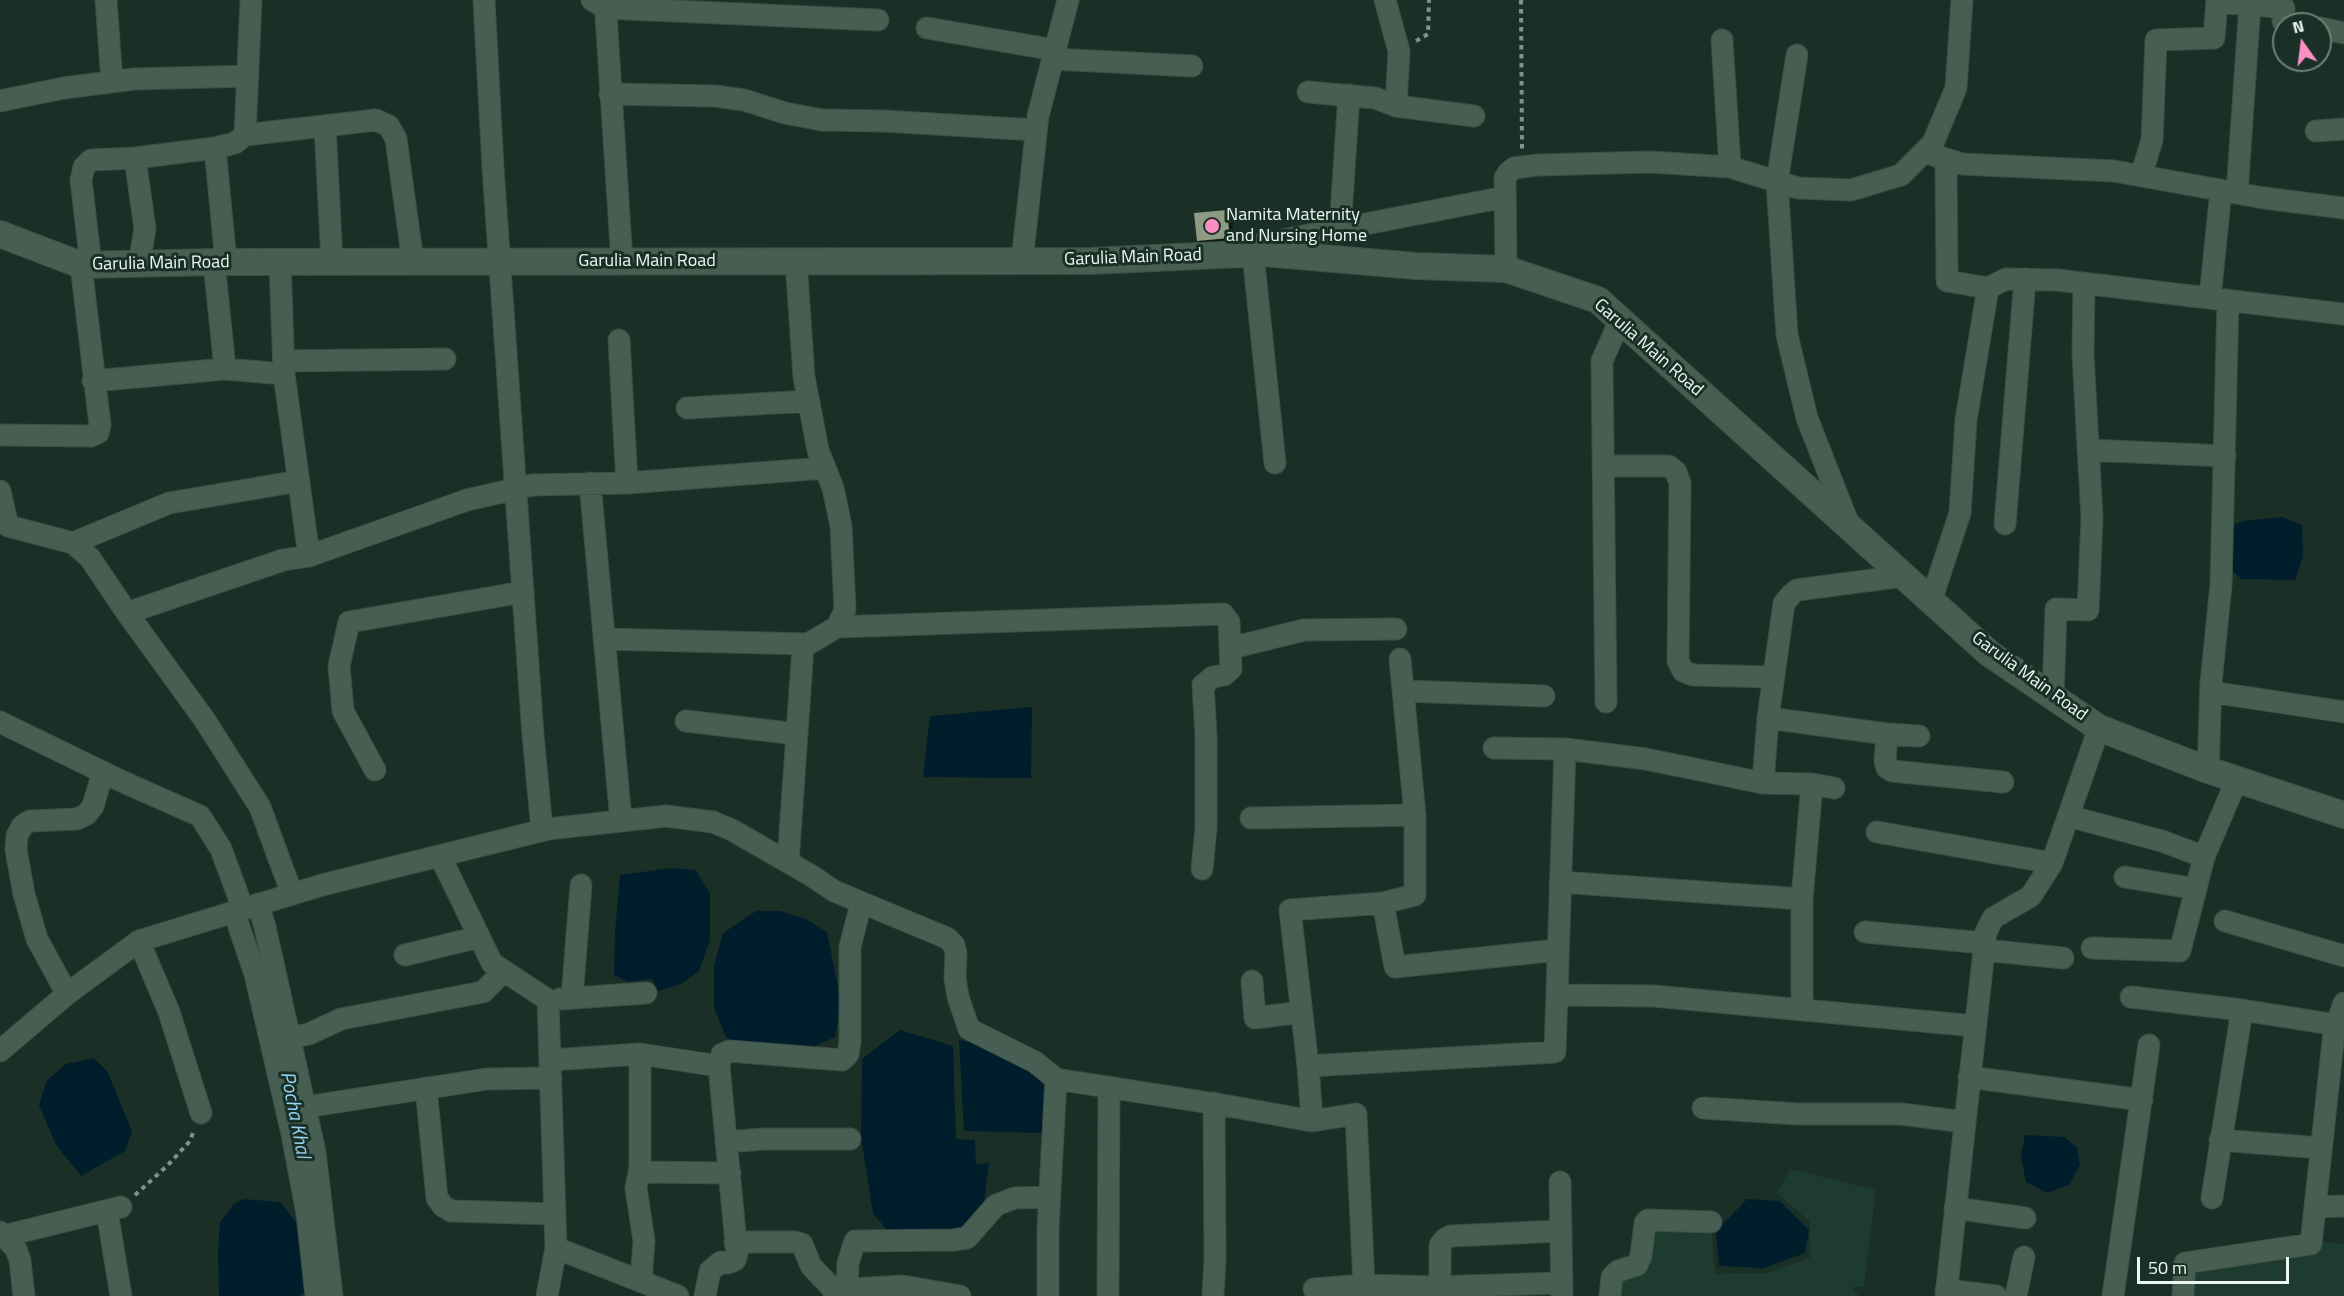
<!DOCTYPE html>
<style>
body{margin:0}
#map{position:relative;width:2344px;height:1296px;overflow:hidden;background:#1a3026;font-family:"Titillium Web",sans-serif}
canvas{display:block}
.north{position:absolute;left:2272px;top:12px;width:60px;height:60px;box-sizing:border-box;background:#1a3026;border:2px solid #6e8077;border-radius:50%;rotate:346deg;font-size:16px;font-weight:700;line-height:24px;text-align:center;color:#ebf8f1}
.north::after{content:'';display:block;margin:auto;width:21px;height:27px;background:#fb8fc4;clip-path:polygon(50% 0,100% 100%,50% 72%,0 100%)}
.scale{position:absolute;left:2137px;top:1257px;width:152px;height:27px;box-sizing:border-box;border:3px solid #ebf8f1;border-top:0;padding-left:8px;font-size:18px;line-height:21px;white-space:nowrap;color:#ebf8f1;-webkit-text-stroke:4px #1a3026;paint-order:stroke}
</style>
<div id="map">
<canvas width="2344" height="1296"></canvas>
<div class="north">N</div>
<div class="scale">50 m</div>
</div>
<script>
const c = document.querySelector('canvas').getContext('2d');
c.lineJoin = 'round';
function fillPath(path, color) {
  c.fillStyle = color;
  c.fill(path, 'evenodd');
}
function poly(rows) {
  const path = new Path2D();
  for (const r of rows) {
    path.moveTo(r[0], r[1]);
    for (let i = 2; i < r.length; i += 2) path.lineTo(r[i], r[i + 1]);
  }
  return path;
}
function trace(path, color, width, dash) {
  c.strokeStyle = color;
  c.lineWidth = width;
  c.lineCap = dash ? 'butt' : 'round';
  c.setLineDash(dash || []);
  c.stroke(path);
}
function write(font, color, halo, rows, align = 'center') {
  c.font = font + ' "Titillium Web",sans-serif';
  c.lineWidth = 6;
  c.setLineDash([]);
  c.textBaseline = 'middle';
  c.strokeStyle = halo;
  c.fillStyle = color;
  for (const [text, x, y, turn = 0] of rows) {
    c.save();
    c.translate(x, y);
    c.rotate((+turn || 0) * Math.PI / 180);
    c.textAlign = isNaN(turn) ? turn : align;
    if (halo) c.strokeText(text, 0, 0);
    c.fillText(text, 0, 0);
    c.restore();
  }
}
fillPath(poly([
 [1790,1169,1876,1190,1864,1286,1852,1287,1859,1296,1613,1296,1616,1279,1643,1273,1647,1221,1712,1232,1715,1274,1768,1273,1810,1258,1810,1222,1777,1193],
 [2320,1242,2344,1244,2344,1296,2191,1296,2192,1270]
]), '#1d3b2f');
fillPath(poly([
 [2282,517,2302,525,2303,556,2295,580,2241,579,2231,569,2232,525,2244,521],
 [1032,707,1031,778,923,777,930,716],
 [671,868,696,870,710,894,710,940,699,971,681,984,658,991,652,979,628,982,614,975,615,932,620,875],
 [756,911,780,911,806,919,827,932,841,1003,835,1037,811,1048,734,1050,726,1037,714,1008,714,966,723,933],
 [900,1030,953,1046,956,1139,975,1140,976,1164,989,1163,984,1202,959,1235,887,1230,873,1213,861,1138,862,1059],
 [959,1040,1001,1048,1044,1081,1042,1133,964,1131],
 [94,1058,107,1071,132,1131,125,1151,81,1176,56,1145,39,1105,47,1080,66,1064],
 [2025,1135,2065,1137,2077,1148,2080,1165,2069,1185,2047,1193,2026,1182,2021,1156],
 [244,1199,280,1202,296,1222,305,1292,299,1296,219,1296,218,1251,220,1222,234,1204],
 [1747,1199,1780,1201,1809,1230,1805,1253,1764,1268,1719,1266,1716,1231]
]), '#001d2c');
fillPath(poly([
 [1227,211,1232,217,1234,243,1203,246,1198,240]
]), '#0007');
fillPath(poly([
 [1227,210,1230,238,1197,241,1194,213]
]), '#8f9a85');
const minor = poly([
 [106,0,112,82],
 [484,0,493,168,533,735,542,830],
 [592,0,606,8,878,20],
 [605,0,622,262],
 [1385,0,1399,51,1396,106],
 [2217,3,2250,4,2284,8,2283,21,2298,24],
 [927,28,1055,50],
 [2320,28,2344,33],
 [1722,40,1730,167],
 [1797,55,1777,182,1787,335,1807,418,1849,525],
 [1053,59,1192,66],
 [1308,92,1375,98,1396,106,1474,116],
 [610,94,715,96,744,100,785,113,822,120,883,121,1036,130],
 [0,101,64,88,134,79,248,76],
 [325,126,332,262],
 [2316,131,2344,129],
 [245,135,251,0],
 [215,148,226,262],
 [1924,152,1962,164,2114,171,2264,198,2344,208],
 [135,158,145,229,139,264],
 [1946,159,1947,281,1988,288],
 [2141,176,2152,140,2156,40,2214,38,2217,0],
 [2237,193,2250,4],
 [1340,229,1349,95],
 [1246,247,1505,197],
 [1253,254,1275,463],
 [1022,261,1038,116,1068,0],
 [214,262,225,369],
 [280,262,284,374,309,556],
 [91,265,81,180,84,167,91,160,135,158,215,148,235,143,245,135,376,120,389,126,396,139,413,262],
 [1506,269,1505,178,1508,173,1514,168,1538,165,1650,162,1730,167,1798,188,1851,190,1901,175,1933,143,1956,88,1962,0],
 [2210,298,2221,190],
 [619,340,627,483],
 [284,361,445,359],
 [93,381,225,369,284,374],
 [687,408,809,401],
 [0,435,91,436,98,433,100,425,81,265],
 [2088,450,2225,456],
 [1603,466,1669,466,1676,472,1680,483,1678,661,1683,671,1693,675,1773,677],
 [590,483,621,821],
 [0,491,8,526,73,543,90,558,127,613,204,719,260,807,292,894],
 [2005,524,2025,279],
 [73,543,169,503,299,481],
 [1903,576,1797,590,1791,595,1784,603,1768,718,1887,734,1919,736],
 [1931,601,1960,513,1966,420,1988,288,2006,279,2057,280,2344,314],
 [127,613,283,560,309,556,467,500,532,485,627,483,825,468],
 [837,627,1223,614,1229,622,1231,669,1224,675,1213,677,1203,685,1206,736,1206,828,1202,869],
 [604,639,808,644],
 [1231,648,1304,630,1396,629],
 [1404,691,1544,696],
 [2211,692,2344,712],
 [2053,696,2056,609,2088,610,2092,518,2083,355,2084,283],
 [1606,702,1602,361,1620,320],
 [686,721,797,734],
 [0,722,119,780,200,816,221,849,243,909],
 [1887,734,1885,761,1887,768,1892,771,2003,782],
 [1494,748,1565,749,1646,759,1763,783,1812,784,1834,788],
 [375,770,343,711,339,666,349,622,523,592],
 [2208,770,2211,683,2221,585,2228,300],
 [1763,783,1768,718],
 [2068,816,2162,841,2204,857],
 [1251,818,1415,815],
 [1877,832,2052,863],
 [440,856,492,963,548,1000,556,1248,678,1296],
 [788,862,803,647,837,627,845,610,841,526,833,488,818,450,804,377,796,261],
 [2125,877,2196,889],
 [1560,882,1802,899],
 [1383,903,1415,895,1415,815,1400,659],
 [258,904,265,927,315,1152,332,1296],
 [234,912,255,974,292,1134,307,1213,316,1296],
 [2225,921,2344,956],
 [1865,932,1984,943],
 [139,941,169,1012,201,1113],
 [2092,948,2180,951,2204,857,2237,779],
 [1984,950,2063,958],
 [405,955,479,937],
 [1252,981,1255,1018,1302,1012],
 [67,994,37,939,24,894,16,850,17,836,22,826,30,821,77,819,87,814,93,806,103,772],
 [1559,995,1654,996,1975,1026],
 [2131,997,2242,1010,2337,1025],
 [572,998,581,885],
 [560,999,646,993],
 [1802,1009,1802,899,1812,784],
 [289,1038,309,1034,341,1019,483,992,504,971],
 [0,1051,67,994,139,941,322,885,548,829,666,816,713,822,732,830,812,876,834,891,947,938,954,945,956,954,955,978,958,997,969,1029,1035,1062,1056,1079,1223,1105,1312,1121,1308,1066,1290,910,1383,903,1395,967,1558,950],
 [640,1054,719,1066,737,1254,735,1260,728,1263,721,1262,710,1271,705,1296],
 [551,1060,640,1054,640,1167,636,1188,644,1241,641,1281],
 [719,1066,722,1054,729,1051,842,1060,848,1054,850,1042,850,947,861,904],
 [1308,1066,1555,1052,1565,749],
 [1969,1077,2142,1100],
 [426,1088,437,1198,443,1206,451,1211,555,1214],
 [305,1107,487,1079,551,1078],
 [1703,1108,1798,1114,1901,1114,1965,1122],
 [1312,1121,1356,1114,1364,1285],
 [2220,1140,2321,1148],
 [726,1142,764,1139,850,1139],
 [640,1172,730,1173],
 [1560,1182,1562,1295],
 [2212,1198,2242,1010],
 [2315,1207,2344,1206],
 [1955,1208,2025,1218],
 [107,1211,121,1296],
 [0,1232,16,1249,20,1260,24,1296],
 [4,1236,121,1207],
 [735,1242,795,1242,802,1244,811,1266,834,1290],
 [1440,1287,1440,1245,1445,1239,1451,1236,1561,1231],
 [847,1289,848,1263,855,1241,953,1240,967,1238,996,1205,1015,1198,1050,1197],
 [1314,1289,1364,1285,1434,1287,1562,1283],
 [1946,1290,1996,1296],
 [547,1296,556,1248],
 [834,1296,834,1290,903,1286,960,1296],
 [1048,1296,1048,1228,1056,1079],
 [1108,1296,1109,1087],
 [1213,1296,1215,1258,1214,1103],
 [1610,1296,1612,1277,1618,1271,1637,1265,1641,1256,1645,1223,1648,1220,1711,1222],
 [1946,1296,1986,932,1993,918,2031,896,2052,863,2099,728],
 [2016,1296,2024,1257],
 [2113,1296,2149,1045],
 [2183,1296,2185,1263,2311,1244,2334,1032,2344,1003]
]);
const tertiary = poly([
 [0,234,81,265,214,262,1090,261,1264,253,1416,266,1506,269,1598,300,1990,654,2099,728,2208,770,2344,815]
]);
trace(minor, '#3b4e45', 23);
trace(tertiary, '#3b4e45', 28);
trace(poly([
 [1521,0,1522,149],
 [1416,41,1428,34,1429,0],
 [135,1195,167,1166,190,1141,194,1130]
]), '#81928a', 4, [4.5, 4.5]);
trace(minor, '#475e53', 21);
trace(tertiary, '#475e53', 26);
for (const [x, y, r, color] of [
 [1212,226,8,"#fb8fc4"]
]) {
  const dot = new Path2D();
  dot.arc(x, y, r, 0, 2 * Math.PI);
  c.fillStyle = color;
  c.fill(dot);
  trace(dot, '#1a3026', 2);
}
write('18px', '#ebf8f1', '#1a3026', [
 ["Namita Maternity",1226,216],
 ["and Nursing Home",1226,237]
], 'left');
write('18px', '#ebf8f1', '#1a3026', [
 ["Garulia Main Road",1133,258,-2],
 ["Garulia Main Road",647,262],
 ["Garulia Main Road",161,264,-1],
 ["Garulia Main Road",1648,348,41],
 ["Garulia Main Road",2029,677,36]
]);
write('italic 20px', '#97d3f5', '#1a3026', [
 ["Pocha Khal",294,1115,79]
]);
</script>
